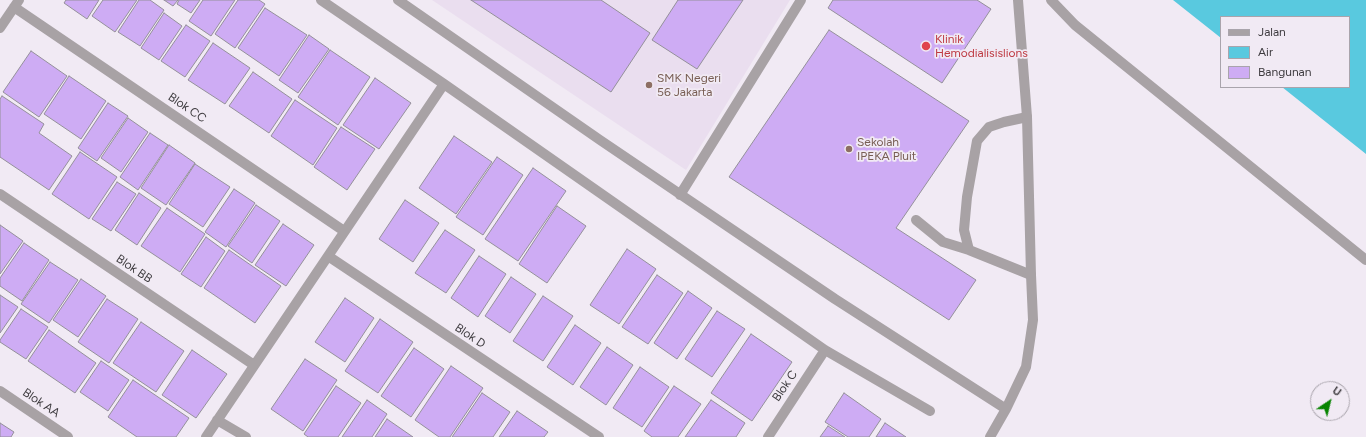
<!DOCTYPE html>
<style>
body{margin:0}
#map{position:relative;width:1366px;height:437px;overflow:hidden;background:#f1eaf4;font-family:Figtree,sans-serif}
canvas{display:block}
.legend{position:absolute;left:1220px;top:16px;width:130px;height:72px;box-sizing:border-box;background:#f1eaf4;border:1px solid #a9a4ac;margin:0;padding:5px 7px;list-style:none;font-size:12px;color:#3e3b3f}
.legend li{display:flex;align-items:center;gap:8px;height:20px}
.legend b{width:20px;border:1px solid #a9a4ac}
.north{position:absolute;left:1310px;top:381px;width:40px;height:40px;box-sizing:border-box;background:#f1eaf4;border:1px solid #a9a4ac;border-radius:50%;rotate:35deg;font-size:11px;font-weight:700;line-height:16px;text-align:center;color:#3e3b3f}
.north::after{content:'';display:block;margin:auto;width:14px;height:18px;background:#078400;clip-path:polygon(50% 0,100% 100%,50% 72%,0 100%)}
</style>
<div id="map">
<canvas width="1366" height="437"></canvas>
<ul class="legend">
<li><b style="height:5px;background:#a8a2a5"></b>Jalan</li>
<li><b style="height:11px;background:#59c9df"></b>Air</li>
<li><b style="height:11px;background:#ceacf4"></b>Bangunan</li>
</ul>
<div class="north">U</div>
</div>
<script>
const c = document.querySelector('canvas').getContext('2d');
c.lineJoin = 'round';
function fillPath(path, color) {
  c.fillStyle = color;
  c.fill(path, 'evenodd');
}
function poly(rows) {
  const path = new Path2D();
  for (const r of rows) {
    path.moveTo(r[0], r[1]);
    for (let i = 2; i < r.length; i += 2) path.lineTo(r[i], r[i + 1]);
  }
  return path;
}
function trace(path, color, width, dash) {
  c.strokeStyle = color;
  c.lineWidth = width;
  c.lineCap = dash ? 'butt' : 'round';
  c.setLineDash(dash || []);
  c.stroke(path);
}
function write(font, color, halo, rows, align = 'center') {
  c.font = font + ' Figtree,sans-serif';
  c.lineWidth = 3.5;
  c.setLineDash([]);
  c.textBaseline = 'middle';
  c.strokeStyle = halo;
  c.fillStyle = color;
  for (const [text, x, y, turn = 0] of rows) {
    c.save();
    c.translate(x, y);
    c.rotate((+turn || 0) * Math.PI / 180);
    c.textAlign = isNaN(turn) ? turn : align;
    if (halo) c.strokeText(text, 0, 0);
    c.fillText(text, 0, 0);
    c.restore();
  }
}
fillPath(poly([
 [432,0,790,0,686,170]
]), '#eadeef');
fillPath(poly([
 [1173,0,1366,0,1366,154,1282,87,1349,87,1349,17,1221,17,1221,38]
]), '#59c9df');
const building = poly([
 [66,0,99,0,87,19,64,3,66,0],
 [103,0,137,0,115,32,92,16,103,0],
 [139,0,150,0,164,10,140,46,118,32,139,0],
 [164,0,178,0,173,6,164,0],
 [179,0,200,0,191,13,177,4,179,0],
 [203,0,235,0,211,36,189,21,203,0],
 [238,0,259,0,265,4,235,48,215,34,238,0],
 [471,0,601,0,650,33,611,92,471,0],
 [678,0,743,0,697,69,652,40,678,0],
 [833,0,977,0,991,9,942,83,828,8,833,0],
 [265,8,307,35,279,76,238,48,265,8],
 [164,13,182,26,159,60,141,48,164,13],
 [186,25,210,41,185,77,161,61,186,25],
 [829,30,969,121,896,228,976,280,949,320,729,177,829,30],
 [309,35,329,49,298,93,279,80,309,35],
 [213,43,250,68,225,104,188,80,213,43],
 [330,50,370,77,338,125,298,97,330,50],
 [31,51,67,76,39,117,3,92,31,51],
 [253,72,292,99,269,133,229,106,253,72],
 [69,76,106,101,81,139,44,114,69,76],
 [375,78,411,103,379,149,343,125,375,78],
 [2,96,44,124,39,133,72,156,49,190,0,157,0,99,2,96],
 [295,100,337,128,313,165,271,136,295,100],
 [108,103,128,116,97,161,78,148,108,103],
 [128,118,148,132,121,172,101,158,128,118],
 [341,127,375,149,347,190,314,167,341,127],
 [150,133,168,145,138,190,120,177,150,133],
 [454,136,492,162,456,214,419,188,454,136],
 [169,145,195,163,166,205,141,188,169,145],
 [80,152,117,177,89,219,52,194,80,152],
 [497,157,523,175,483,235,456,217,497,157],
 [195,164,230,187,203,227,169,204,195,164],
 [533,168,566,191,518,261,485,239,533,168],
 [117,182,136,194,111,231,92,219,117,182],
 [234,189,255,203,226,247,205,232,234,189],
 [139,193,161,208,137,245,115,230,139,193],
 [405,200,439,223,413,262,379,239,405,200],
 [256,205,280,221,252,263,228,246,256,205],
 [557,206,586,226,547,283,519,264,557,206],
 [167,208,205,234,180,272,141,246,167,208],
 [283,224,314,245,286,286,255,265,283,224],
 [0,225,23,241,0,274,0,225],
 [445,230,475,250,446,293,415,273,445,230],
 [206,237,225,251,201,287,181,274,206,237],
 [24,243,49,260,22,301,0,286,0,278,24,243],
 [627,249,656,269,619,324,590,305,627,249],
 [229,250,281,286,255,323,204,288,229,250],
 [479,256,506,274,478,317,451,298,479,256],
 [50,262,78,280,49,323,21,304,50,262],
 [657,275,683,293,648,344,622,327,657,275],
 [511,277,536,294,510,333,485,316,511,277],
 [81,279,106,296,78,337,53,320,81,279],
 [688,291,712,308,677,359,654,343,688,291],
 [0,295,18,307,0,333,0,295],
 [543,296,573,316,543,361,513,341,543,296],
 [345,298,374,318,345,362,315,342,345,298],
 [107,299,138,319,109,363,78,342,107,299],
 [21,309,48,327,26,359,0,342,0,340,21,309],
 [717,311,745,329,712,377,685,359,717,311],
 [380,319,413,342,378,393,345,371,380,319],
 [141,322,184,351,156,392,113,363,141,322],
 [575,325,601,343,573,385,547,367,575,325],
 [49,330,96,363,75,393,28,361,49,330],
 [751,334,792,362,752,421,711,393,751,334],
 [607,347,633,365,606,405,580,387,607,347],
 [414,348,444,369,411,417,381,396,414,348],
 [192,350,227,374,196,418,162,395,192,350],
 [305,359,337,380,303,431,271,409,305,359],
 [101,361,129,380,108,411,80,392,101,361],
 [451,366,483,388,450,437,439,437,415,420,451,366],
 [640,367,669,387,642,427,613,408,640,367],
 [133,380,189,418,176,437,137,437,108,417,133,380],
 [336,386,361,403,338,437,308,437,304,434,336,386],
 [674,386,701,404,678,437,652,437,644,431,674,386],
 [482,393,510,412,493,437,452,437,482,393],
 [844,393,881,419,869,437,848,437,825,422,844,393],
 [367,400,387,414,372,437,342,437,367,400],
 [711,400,745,423,736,437,685,437,711,400],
 [517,411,548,432,544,437,499,437,517,411],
 [387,419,413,437,375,437,387,419],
 [0,423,14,432,11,437,0,437,0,423],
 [885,423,906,437,876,437,885,423],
 [828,426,845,437,820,437,828,426]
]);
fillPath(building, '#ceacf4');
trace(building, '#94909a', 1);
trace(poly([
 [916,220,943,242,969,250,1031,275],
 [969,250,964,230,967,197,977,141,989,127,1004,122,1027,117]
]), '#a8a2a5', 10);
trace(poly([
 [321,0,444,84,825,350,930,411],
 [398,0,600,140,835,299,1006,409],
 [1051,0,1075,25,1366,260],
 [14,7,344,231],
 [0,28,19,0],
 [0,194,254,365],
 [680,195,801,0],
 [328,256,599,437],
 [0,391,68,437],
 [217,420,246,437],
 [206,437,444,84],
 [768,437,825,350],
 [990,437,1006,409,1026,367,1033,320,1031,275,1027,117,1018,0]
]), '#a8a2a5', 10);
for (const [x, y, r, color] of [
 [926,46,5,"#e0444e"],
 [649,85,4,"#8d6e63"],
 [849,149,4,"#8d6e63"]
]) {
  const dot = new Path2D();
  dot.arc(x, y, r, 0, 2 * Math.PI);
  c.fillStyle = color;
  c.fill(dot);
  trace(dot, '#f1eaf4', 1.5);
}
write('12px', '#be3a42', '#f1eaf4', [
 ["Klinik",935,39],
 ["Hemodialisislions",935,53]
], 'left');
write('12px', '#785e54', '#f1eaf4', [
 ["SMK Negeri",657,78],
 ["56 Jakarta",657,92],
 ["Sekolah",857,142],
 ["IPEKA Pluit",857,156]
], 'left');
write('12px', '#3e3b3f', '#f1eaf4', [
 ["Blok CC",187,108,34],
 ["Blok BB",134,269,34],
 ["Blok D",470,336,34],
 ["Blok C",785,386,-56],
 ["Blok AA",41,403,34]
]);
</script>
